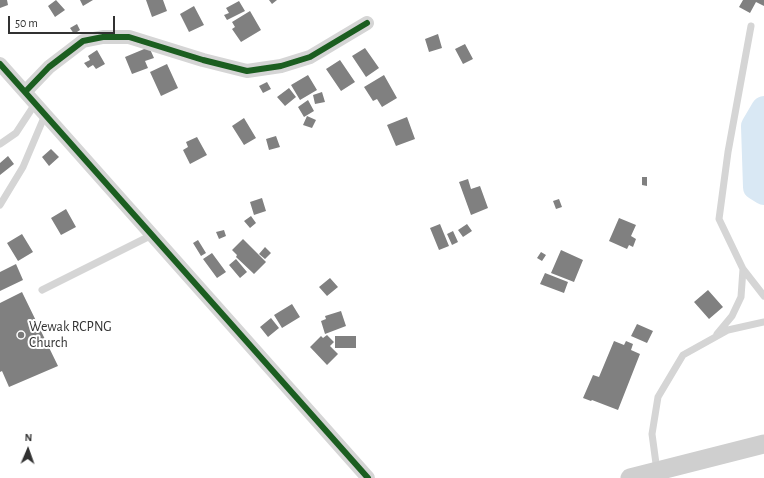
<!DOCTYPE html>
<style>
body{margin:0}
#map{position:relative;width:764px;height:478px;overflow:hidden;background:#fff;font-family:"Alegreya Sans",sans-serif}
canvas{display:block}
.north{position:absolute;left:8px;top:430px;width:40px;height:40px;-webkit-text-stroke:3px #fff;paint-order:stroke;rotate:2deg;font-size:11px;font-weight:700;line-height:16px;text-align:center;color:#313131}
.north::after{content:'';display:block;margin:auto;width:14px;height:18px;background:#313131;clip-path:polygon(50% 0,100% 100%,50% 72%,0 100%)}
.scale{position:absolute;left:8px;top:16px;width:107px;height:18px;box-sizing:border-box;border:2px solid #313131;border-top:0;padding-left:5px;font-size:12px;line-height:14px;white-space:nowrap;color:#313131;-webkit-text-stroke:3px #fff;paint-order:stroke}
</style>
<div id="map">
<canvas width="764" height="478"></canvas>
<div class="north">N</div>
<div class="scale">50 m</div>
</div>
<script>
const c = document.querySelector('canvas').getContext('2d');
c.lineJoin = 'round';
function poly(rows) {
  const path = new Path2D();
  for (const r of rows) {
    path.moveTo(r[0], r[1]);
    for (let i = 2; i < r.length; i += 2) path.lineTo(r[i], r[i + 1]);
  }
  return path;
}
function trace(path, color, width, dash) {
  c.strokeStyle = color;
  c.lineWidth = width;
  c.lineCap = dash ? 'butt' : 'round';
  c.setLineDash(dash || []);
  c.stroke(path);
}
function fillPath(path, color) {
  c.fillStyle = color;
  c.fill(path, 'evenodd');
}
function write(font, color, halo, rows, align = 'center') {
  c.font = font + ' "Alegreya Sans",sans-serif';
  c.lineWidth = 4;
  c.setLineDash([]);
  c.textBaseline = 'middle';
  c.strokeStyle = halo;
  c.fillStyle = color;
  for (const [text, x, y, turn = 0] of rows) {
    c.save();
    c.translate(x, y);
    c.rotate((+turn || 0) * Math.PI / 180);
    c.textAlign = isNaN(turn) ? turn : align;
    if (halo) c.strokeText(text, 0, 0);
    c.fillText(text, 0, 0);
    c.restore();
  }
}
trace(poly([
 [764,109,754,126,756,187,764,192]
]), '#d9e8f4', 26);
fillPath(poly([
 [0,0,7,0,8,5,0,8],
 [56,0,65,10,55,17,48,6],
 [80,0,93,0,83,6],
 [146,0,163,0,167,11,152,17],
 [269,0,277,0,272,4],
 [743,0,764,0,764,6,756,2,750,13,739,7],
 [239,1,245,11,227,20,224,15,229,13,226,8],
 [194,6,204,25,189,32,180,14],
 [250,11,261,30,241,42,232,29,235,27,232,22],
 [77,24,80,30,74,34,70,28],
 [438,34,442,48,429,52,425,39],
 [465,44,473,59,463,64,455,49],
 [149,47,154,58,145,61,148,68,132,74,125,57],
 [365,48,379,68,366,77,352,56],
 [97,50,105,64,96,69,93,65,88,68,84,63,90,60,88,56],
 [340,60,355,82,341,91,326,69],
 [167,64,178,88,161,96,150,72],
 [308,75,317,90,300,100,291,85],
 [384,75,397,98,382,107,377,99,373,101,364,87],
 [267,82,271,89,263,93,259,86],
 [289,88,296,97,285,106,277,97],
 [322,92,325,102,315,104,313,95],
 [308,100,314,111,304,117,298,107],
 [307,116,316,120,312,128,303,125],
 [407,117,415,139,396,146,387,125],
 [244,118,256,138,244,145,232,126],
 [276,136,280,147,269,150,266,139],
 [197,137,207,155,190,164,183,150,188,147,186,142],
 [51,149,59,157,49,166,42,157],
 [8,156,14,164,0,175,0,163],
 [642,177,647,177,647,186,642,185],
 [468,179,471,189,480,186,488,208,471,215,459,182],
 [262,198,266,211,254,215,250,202],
 [559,199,562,207,556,209,553,201],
 [66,209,76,227,61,235,51,218],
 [251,216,256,223,250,228,244,221],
 [619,218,636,225,631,236,636,239,633,247,629,245,627,249,609,241],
 [440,224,449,246,439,250,430,228],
 [467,224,472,231,463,237,458,230],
 [224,230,226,236,219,239,216,232],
 [453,231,458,242,452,245,447,234],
 [22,234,33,252,18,261,7,243],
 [243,239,266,262,254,274,236,257,237,255,232,250],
 [198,240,206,253,201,256,193,243],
 [265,247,271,253,265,259,259,254],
 [561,250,583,260,574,282,551,273],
 [541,252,546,255,542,261,537,258],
 [212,253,226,272,217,278,203,259],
 [236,259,247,272,240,278,229,265],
 [16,264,23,280,0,291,0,272],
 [545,273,568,282,564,293,540,284],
 [330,278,338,287,327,296,319,287],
 [708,290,723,307,709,319,694,302],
 [22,292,58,366,9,387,2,371,0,372,0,303],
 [292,304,300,317,282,328,274,315],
 [341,311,346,326,325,334,321,321,326,319,325,316],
 [271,318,279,328,268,337,260,327],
 [637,324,653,331,647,343,631,336],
 [327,335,334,342,330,346,338,354,327,365,310,347,321,336,323,338],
 [335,336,356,336,356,348,335,348],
 [614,341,624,345,626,341,633,344,631,350,640,354,618,410,592,400,591,401,583,398,593,375,599,377]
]), '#808080');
trace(poly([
 [751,26,728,152,719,219,743,269,764,296],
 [0,144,16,133,35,104],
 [0,205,23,167,45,115],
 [42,290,152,235],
 [717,334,732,316,741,297,743,269],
 [657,471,652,434,658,397,683,355,728,330,764,322]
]), '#d5d5d5', 7);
trace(poly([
 [0,64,368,478],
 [25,92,49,67,83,41,103,37,129,37,203,60,247,71,281,66,310,57,367,23]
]), '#d5d5d5', 14);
trace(poly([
 [630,478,764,444]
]), '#cfcfcf', 19);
trace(poly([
 [0,64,368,478],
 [25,92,49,67,83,41,103,37,129,37,203,60,247,71,281,66,310,57,367,23]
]), '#1b5e20', 6);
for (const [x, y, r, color] of [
 [21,335,4,"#797979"]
]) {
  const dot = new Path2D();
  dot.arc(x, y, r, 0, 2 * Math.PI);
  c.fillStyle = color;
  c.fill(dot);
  trace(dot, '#fff', 1.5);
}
write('14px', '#313131', '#fff', [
 ["Wewak RCPNG",29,327],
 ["Church",29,343]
], 'left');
</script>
